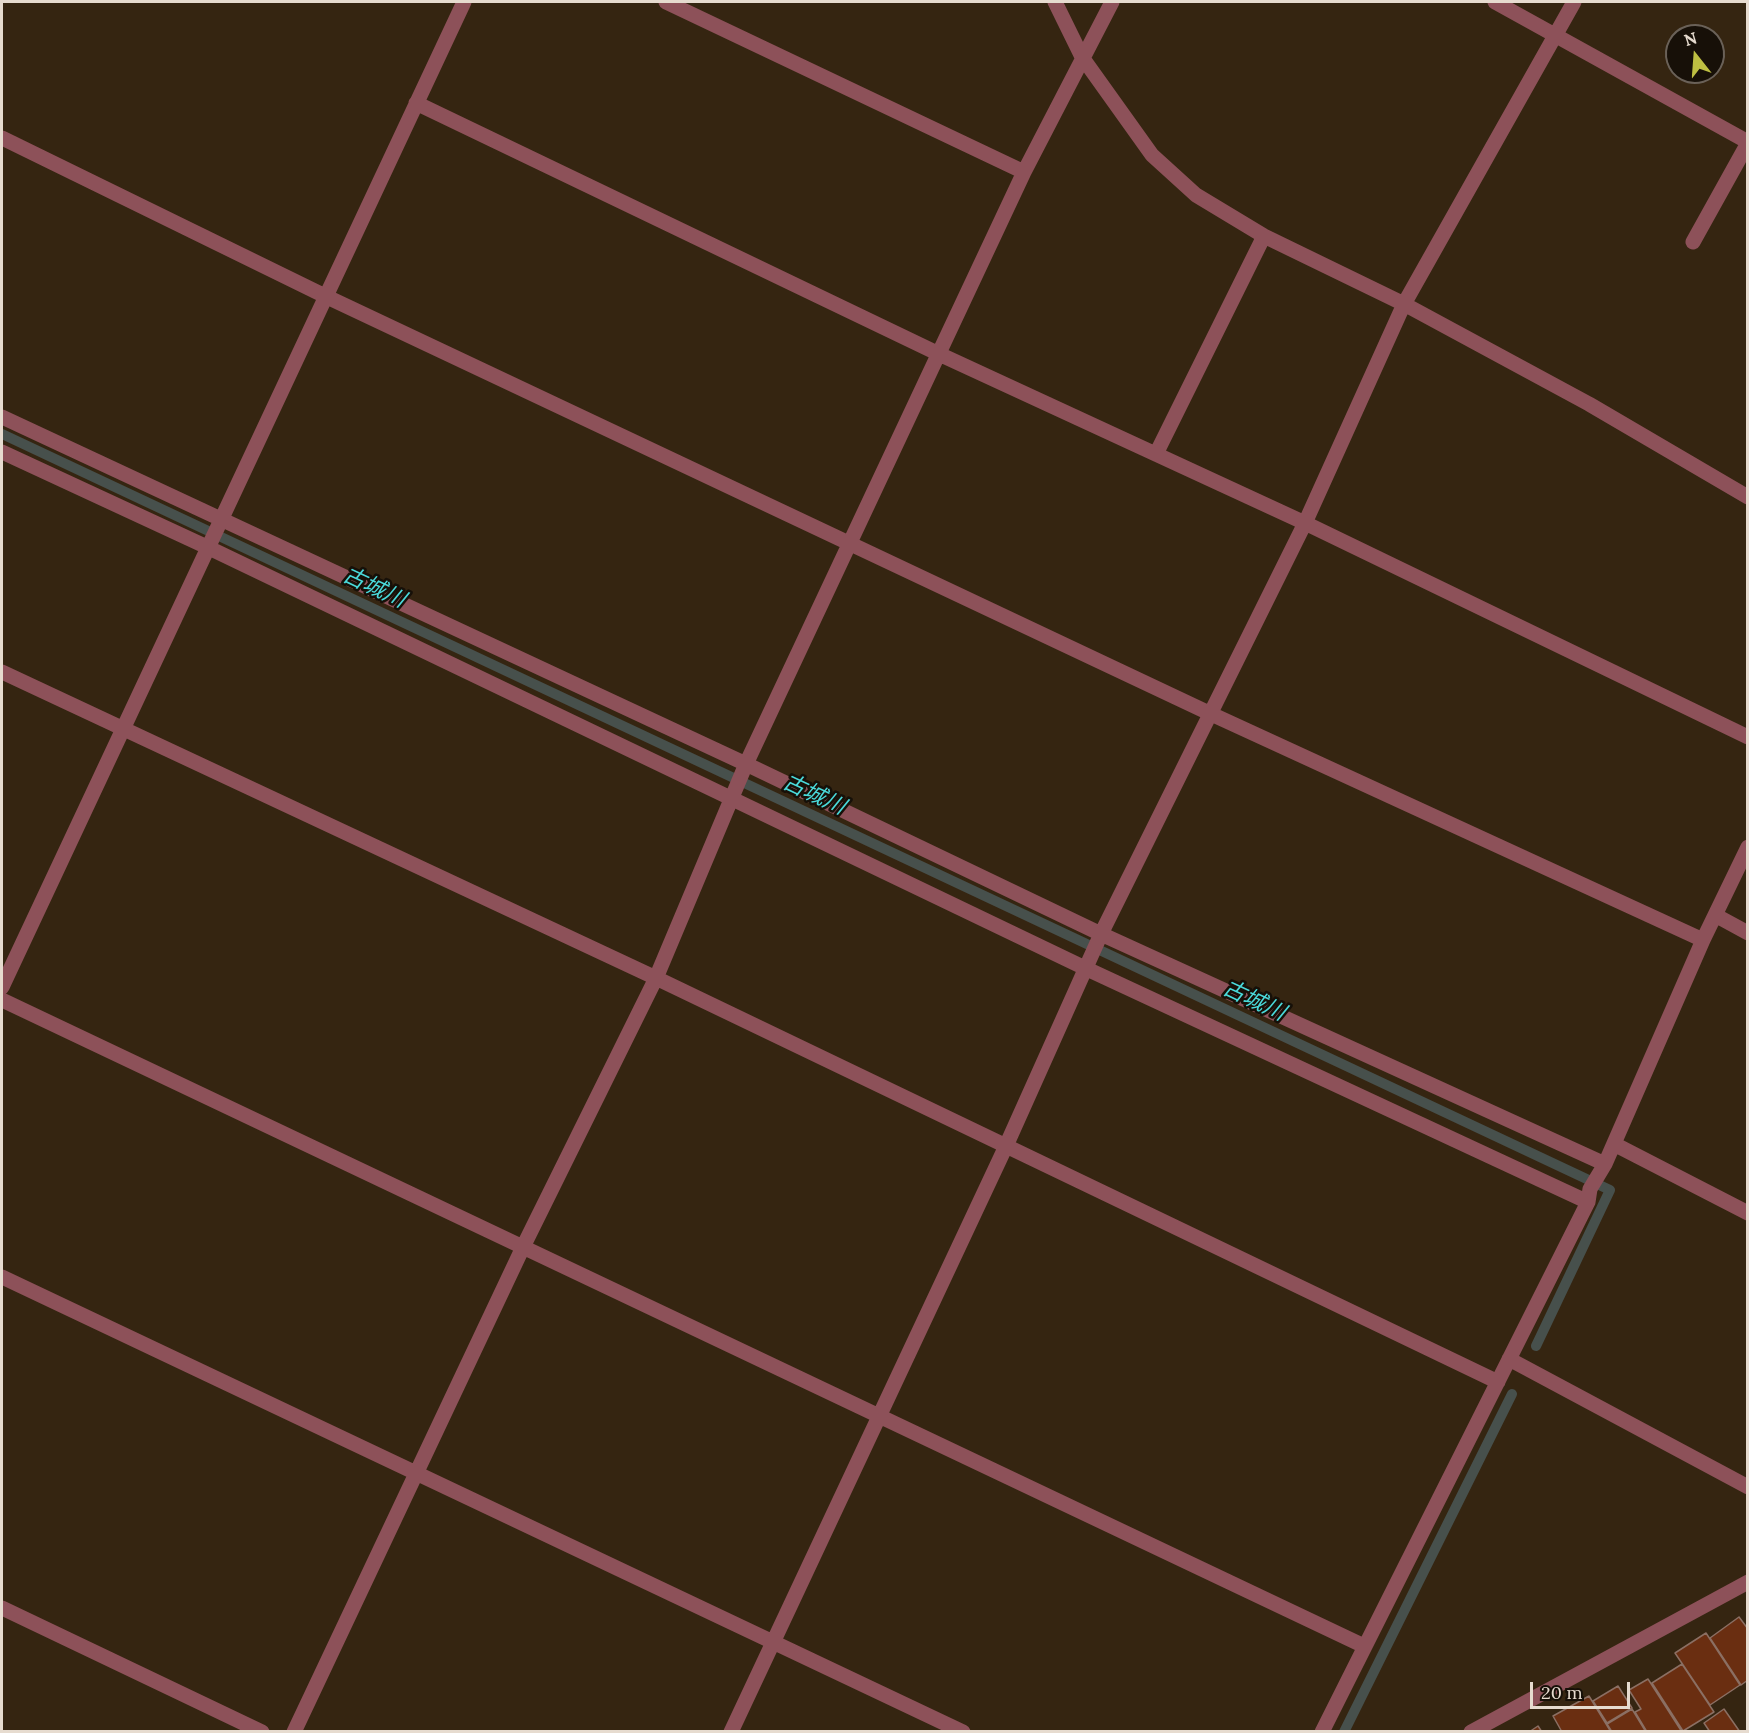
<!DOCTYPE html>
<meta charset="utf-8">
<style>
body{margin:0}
#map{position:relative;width:1749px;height:1733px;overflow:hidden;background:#352511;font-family:Lora,serif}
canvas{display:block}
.frame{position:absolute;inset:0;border:3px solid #e6dbcf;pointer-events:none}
.north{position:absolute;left:1665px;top:24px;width:60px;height:60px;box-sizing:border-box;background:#171008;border:2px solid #6a6158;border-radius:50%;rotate:343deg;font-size:16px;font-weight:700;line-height:24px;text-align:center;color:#e6dbcf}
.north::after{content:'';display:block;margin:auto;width:21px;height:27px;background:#bebf42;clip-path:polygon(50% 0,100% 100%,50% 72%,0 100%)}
.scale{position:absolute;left:1530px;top:1682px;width:100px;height:27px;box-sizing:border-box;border:3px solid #e6dbcf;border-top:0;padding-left:8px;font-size:18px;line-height:21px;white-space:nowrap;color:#e6dbcf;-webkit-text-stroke:4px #171008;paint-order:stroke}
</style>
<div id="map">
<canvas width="1749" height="1733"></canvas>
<div class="frame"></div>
<div class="north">N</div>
<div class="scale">20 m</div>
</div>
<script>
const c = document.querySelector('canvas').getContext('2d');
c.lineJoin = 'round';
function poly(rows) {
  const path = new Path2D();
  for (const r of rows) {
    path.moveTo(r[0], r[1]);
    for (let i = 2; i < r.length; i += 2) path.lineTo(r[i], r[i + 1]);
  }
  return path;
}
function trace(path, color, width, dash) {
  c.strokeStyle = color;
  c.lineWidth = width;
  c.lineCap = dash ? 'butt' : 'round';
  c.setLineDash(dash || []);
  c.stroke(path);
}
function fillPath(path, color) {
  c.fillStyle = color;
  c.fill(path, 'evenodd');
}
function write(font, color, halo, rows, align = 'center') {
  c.font = font + ' Lora,"Noto Sans JP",serif';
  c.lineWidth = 5;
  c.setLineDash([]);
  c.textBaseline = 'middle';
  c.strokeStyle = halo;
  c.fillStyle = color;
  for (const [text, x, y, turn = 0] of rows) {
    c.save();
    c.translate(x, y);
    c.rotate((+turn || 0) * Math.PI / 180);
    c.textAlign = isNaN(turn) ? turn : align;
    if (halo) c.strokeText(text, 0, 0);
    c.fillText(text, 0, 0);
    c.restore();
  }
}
trace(poly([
 [2,434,1610,1190,1536,1346],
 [1344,1732,1512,1394]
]), '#47504c', 10);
const building = poly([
 [1739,1617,1748,1629,1748,1680,1741,1685,1710,1638,1739,1617],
 [1706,1633,1740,1685,1710,1705,1675,1653,1706,1633],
 [1682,1664,1714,1712,1683,1731,1652,1683,1682,1664],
 [1648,1679,1682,1732,1647,1732,1635,1712,1641,1709,1629,1690,1648,1679],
 [1618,1686,1632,1708,1607,1723,1593,1701,1618,1686],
 [1589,1696,1611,1732,1562,1732,1553,1716,1589,1696],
 [1632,1709,1646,1732,1612,1732,1607,1724,1632,1709],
 [1724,1709,1740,1732,1710,1732,1704,1723,1724,1709],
 [1538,1726,1542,1732,1529,1732,1538,1726]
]);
fillPath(building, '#6a2e11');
trace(building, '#8b6f63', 1.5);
trace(poly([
 [666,2,1024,172],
 [1055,2,1082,57,1152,155,1196,195,1264,236,1404,304,1589,404,1748,497],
 [1495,2,1748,142],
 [416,103,939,354,1305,523,1748,737],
 [2,138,325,296,1209,713,1703,940],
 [1693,242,1748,143],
 [2,417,746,764,1101,934,1605,1164],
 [2,452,207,547,1087,969,1588,1202],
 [1156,454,1264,236],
 [2,672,656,978,1498,1382],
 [1715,915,1748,933],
 [2,987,464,2],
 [2,1000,1364,1646],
 [1614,1144,1748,1213],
 [2,1277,963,1732],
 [1509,1359,1748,1487],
 [2,1608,262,1732],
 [294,1732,524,1245,656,978,746,764,1024,172,1112,2],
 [731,1732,1006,1146,1101,934,1305,523,1404,304,1574,2],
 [1322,1732,1588,1202,1590,1189,1605,1164,1703,940,1748,847],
 [1471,1732,1748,1582]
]), '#8d5159', 15);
write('italic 22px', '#4ad9da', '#171008', [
 ["古城川",374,588,25],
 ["古城川",814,795,25],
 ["古城川",1254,1001,25]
]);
</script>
